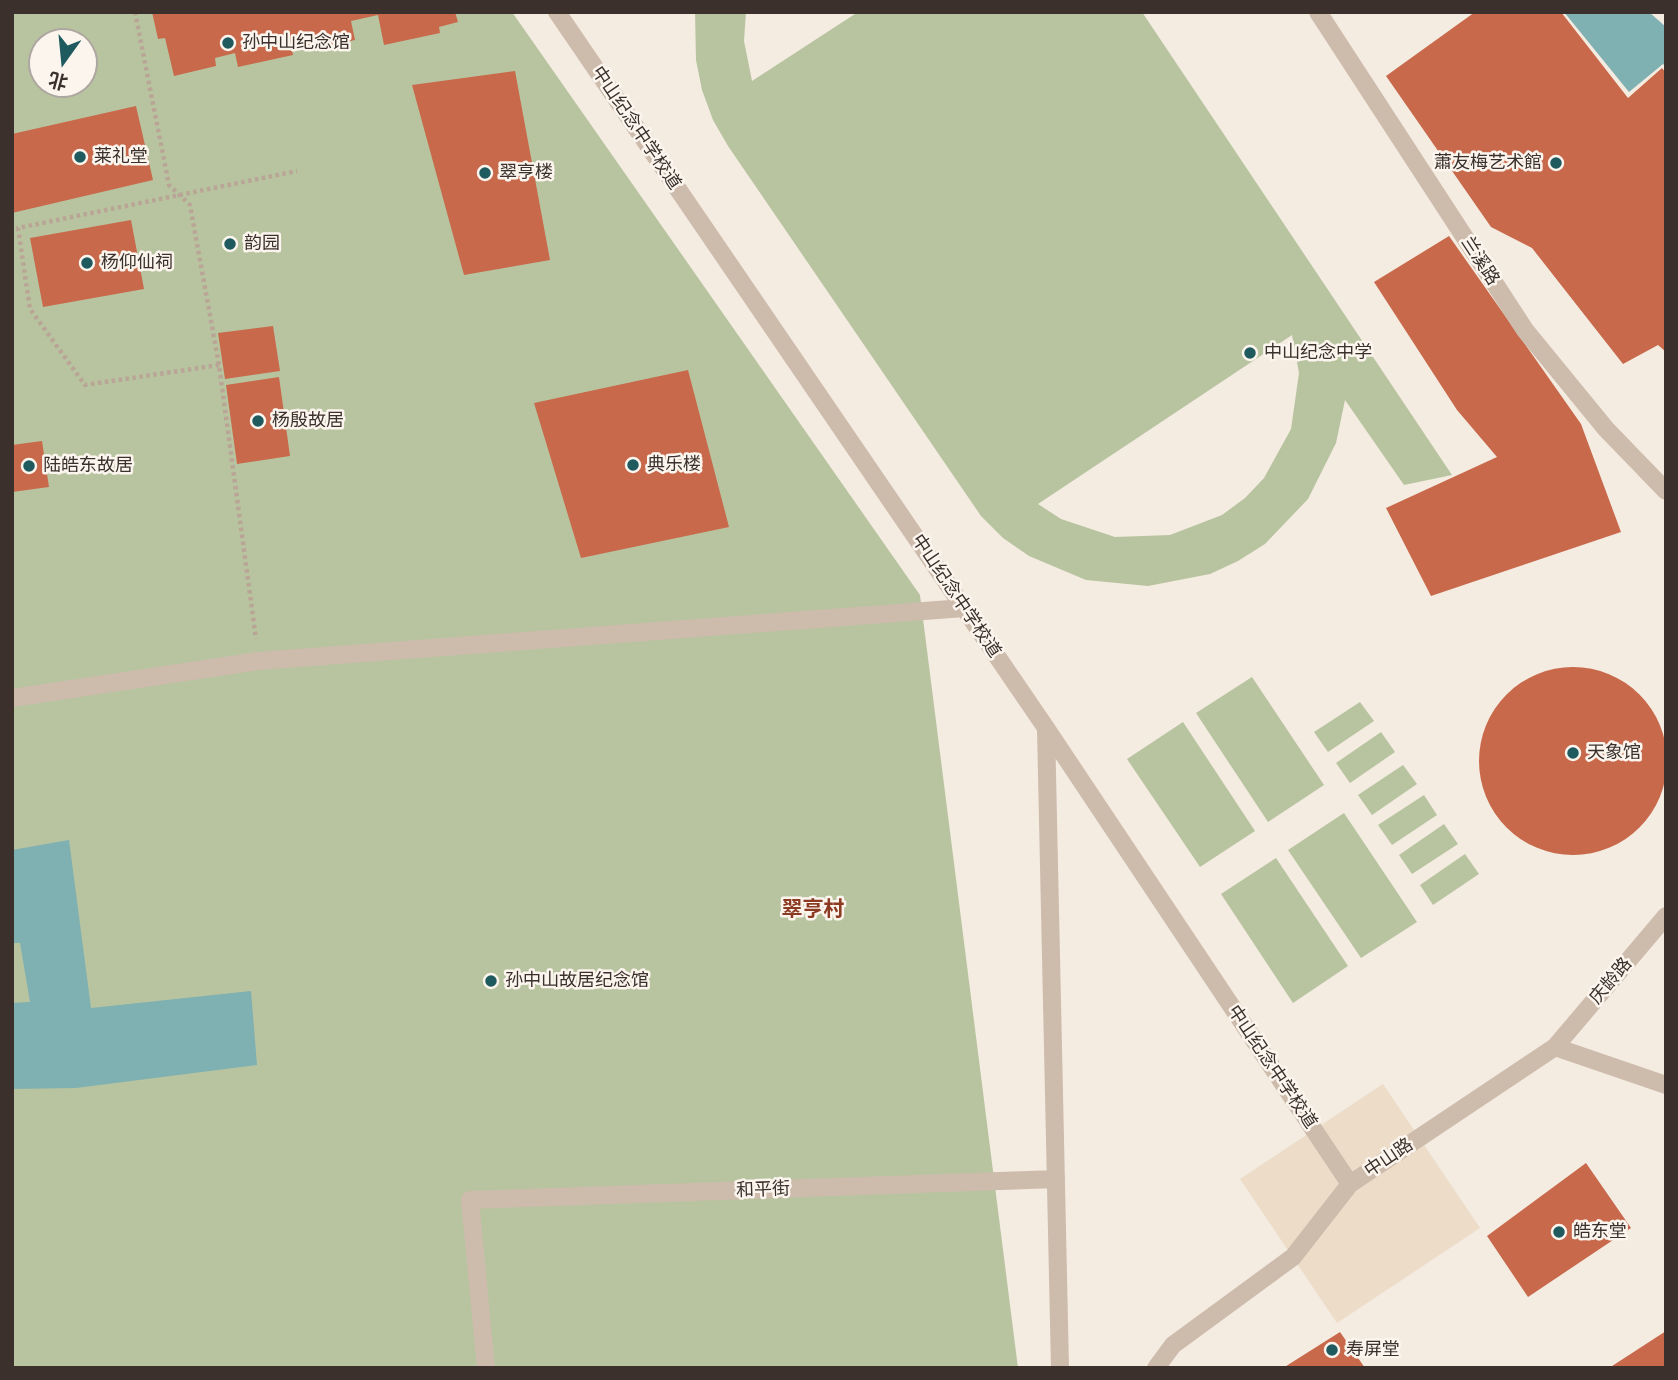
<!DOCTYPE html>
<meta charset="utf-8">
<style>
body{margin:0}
#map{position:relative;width:1678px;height:1380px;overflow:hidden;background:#f4ebe1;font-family:"PT Sans Narrow","Noto Sans SC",sans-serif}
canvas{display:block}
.frame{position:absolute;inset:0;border:14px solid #3b302b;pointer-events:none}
.north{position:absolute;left:28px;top:28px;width:70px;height:70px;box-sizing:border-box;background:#fbf5ee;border:2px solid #aea6a0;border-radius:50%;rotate:195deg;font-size:19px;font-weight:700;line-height:28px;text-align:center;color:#3b302b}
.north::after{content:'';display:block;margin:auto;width:24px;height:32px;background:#1f5a5e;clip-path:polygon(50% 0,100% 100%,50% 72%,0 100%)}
</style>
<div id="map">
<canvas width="1678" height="1380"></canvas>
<div class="frame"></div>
<div class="north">北</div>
</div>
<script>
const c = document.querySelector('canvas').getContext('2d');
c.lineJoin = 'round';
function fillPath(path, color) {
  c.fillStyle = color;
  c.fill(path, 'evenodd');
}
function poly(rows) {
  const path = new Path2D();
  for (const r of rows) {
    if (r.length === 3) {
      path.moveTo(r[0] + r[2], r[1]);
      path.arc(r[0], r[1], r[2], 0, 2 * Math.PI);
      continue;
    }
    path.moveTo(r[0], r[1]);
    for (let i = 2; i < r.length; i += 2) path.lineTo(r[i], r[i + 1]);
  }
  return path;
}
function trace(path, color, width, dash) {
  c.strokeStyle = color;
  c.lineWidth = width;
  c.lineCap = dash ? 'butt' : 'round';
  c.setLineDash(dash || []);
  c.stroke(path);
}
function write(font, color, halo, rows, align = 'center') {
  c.font = font + ' "PT Sans Narrow","Noto Sans SC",sans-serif';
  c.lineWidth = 5;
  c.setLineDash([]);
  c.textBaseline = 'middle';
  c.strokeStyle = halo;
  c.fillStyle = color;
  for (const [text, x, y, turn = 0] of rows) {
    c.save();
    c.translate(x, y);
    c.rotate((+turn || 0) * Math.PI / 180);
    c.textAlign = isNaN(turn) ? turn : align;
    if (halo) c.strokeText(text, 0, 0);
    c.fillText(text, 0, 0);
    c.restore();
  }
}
fillPath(poly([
 [12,12,512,12,920,595,1018,1368,12,1368],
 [42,42,84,42,84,84,42,84],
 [695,12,746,12,744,41,752,81,858,12,1142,12,1452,475,1404,485,1345,400,1336,443,1308,499,1265,544,1238,561,1210,574,1148,586,1086,580,1029,556,1003,538,981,516,728,146,713,120,702,90,696,60],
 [1292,335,1299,373,1291,429,1264,478,1245,498,1222,515,1170,535,1115,537,1061,519,1038,504],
 [1252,677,1324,785,1268,822,1196,713],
 [1360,702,1374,721,1328,752,1314,732],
 [1183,722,1255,831,1200,867,1127,759],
 [1381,732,1395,752,1350,783,1336,763],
 [1403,765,1417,784,1372,815,1358,795],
 [1424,795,1437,815,1392,845,1378,825],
 [1344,813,1417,922,1361,958,1288,850],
 [1444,824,1458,844,1412,874,1399,855],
 [1465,854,1479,874,1433,905,1420,885],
 [1276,858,1348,966,1293,1003,1221,894]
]), '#b8c4a0');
fillPath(poly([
 [1383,1084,1480,1228,1337,1323,1240,1179]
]), '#ecdcc8');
fillPath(poly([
 [1564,12,1649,12,1666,27,1666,67,1663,64,1629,92],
 [69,840,91,1008,251,991,257,1065,76,1088,12,1089,12,1003,30,1002,20,943,12,943,12,850]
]), '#7fb0b2');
fillPath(poly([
 [152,12,455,12,458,22,439,27,440,33,384,45,378,15,351,21,355,40,304,51,302,39,290,42,293,55,238,67,235,53,215,58,216,66,174,76,165,38,158,39],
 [1475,12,1561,12,1628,98,1662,68,1666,73,1666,352,1658,345,1623,364,1532,248,1491,227,1386,76],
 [515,71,550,260,464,275,412,85],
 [136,106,153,180,12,213,12,134],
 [131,220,144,289,43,307,30,238],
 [1449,236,1581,424,1621,532,1431,596,1386,508,1497,457,1457,410,1374,282],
 [273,326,280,371,225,379,218,333],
 [688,370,729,527,581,558,534,403],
 [279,377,290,456,237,464,226,385],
 [42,441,49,487,12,492,12,445],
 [1573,761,94],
 [1586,1163,1631,1228,1528,1297,1487,1236],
 [1666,1331,1666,1368,1609,1368],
 [1340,1332,1365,1368,1283,1368]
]), '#c8694b');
trace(poly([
 [135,12,169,185,190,205,219,365,256,639],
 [219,365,85,385,30,309,18,228,297,171]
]), '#b9a596', 4.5, [3.5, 3.5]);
trace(poly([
 [557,12,1046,728,1350,1184],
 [1318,12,1525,330,1606,429,1666,491],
 [12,698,258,661,964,608],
 [1046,728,1060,1368],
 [1555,1047,1666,916],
 [486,1368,470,1200,1056,1179],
 [1156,1368,1173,1345,1293,1257,1350,1184,1555,1047,1666,1085]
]), '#cdbbac', 18);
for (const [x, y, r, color] of [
 [228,43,7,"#1f5a5e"],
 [80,157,7,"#1f5a5e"],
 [1556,163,7,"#1f5a5e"],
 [485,173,7,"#1f5a5e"],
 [230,244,7,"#1f5a5e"],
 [87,263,7,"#1f5a5e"],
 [1250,353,7,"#1f5a5e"],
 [258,421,7,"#1f5a5e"],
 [633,465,7,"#1f5a5e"],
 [29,466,7,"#1f5a5e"],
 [1573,753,7,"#1f5a5e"],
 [491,981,7,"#1f5a5e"],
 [1559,1232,7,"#1f5a5e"],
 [1332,1350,7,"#1f5a5e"]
]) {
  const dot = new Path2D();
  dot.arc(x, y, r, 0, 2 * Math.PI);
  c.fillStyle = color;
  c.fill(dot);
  trace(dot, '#fbf5ee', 2.5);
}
write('18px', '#3b302b', '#fbf5ee', [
 ["孙中山纪念馆",242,43],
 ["莱礼堂",94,157],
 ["蕭友梅艺术館",1542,163,"right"],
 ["翠亨楼",499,173],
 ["韵园",244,244],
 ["杨仰仙祠",101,263],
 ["中山纪念中学",1264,353],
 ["杨殷故居",272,421],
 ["典乐楼",647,465],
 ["陆皓东故居",43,466],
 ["天象馆",1587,753],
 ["孙中山故居纪念馆",505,981],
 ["皓东堂",1573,1232],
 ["寿屏堂",1346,1350]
], 'left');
write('18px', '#3b302b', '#fbf5ee', [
 ["中山纪念中学校道",636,128,56],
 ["兰溪路",1480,261,57],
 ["中山纪念中学校道",956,596,56],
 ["庆龄路",1611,981,-50],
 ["中山纪念中学校道",1272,1067,56],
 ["中山路",1389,1158,-34],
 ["和平街",763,1190,-2]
]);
write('bold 21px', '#8c3b22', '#fbf5ee', [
 ["翠亨村",813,910]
]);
</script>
